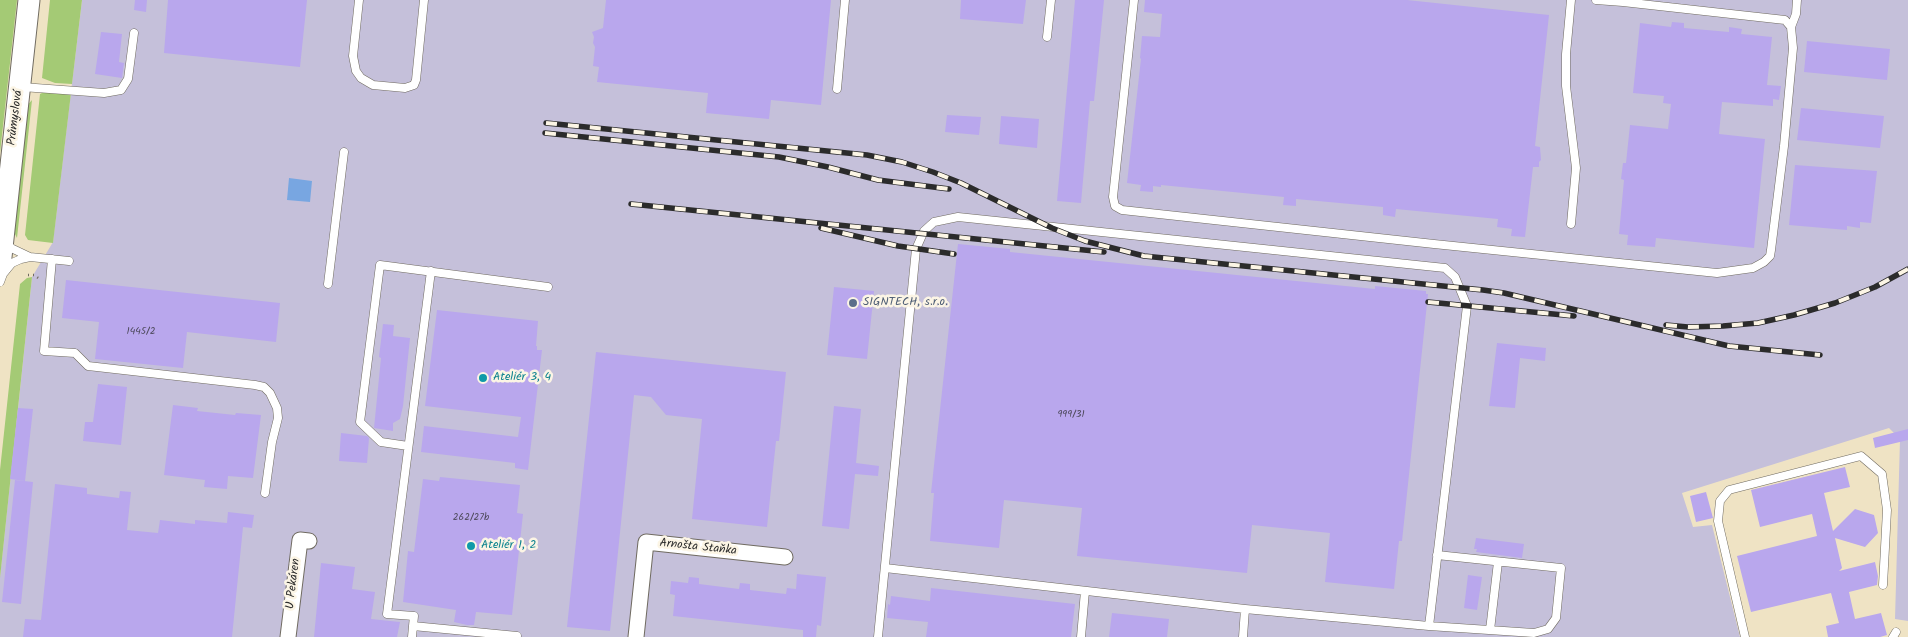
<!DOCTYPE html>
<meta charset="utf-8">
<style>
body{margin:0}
canvas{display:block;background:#efe3c4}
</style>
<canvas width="1908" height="637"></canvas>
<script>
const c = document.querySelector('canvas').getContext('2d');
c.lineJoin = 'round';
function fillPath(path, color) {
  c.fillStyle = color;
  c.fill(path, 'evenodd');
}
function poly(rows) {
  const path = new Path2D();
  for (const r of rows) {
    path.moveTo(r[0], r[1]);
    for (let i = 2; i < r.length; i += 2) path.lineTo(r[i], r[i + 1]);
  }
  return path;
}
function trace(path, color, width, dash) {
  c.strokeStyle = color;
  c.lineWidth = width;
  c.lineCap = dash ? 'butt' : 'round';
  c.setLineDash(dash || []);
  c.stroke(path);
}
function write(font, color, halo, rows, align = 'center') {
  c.font = font + ' Kalam,sans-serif';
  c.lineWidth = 5;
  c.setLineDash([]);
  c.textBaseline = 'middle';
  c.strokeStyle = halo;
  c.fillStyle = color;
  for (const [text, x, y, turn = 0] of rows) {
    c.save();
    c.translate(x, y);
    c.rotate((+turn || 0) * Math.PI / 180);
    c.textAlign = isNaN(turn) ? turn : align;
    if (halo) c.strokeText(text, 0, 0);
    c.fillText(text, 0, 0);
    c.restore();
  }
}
fillPath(poly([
 [82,0,1908,0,1908,621,1895,619,1900,439,1889,428,1682,493,1693,527,1712,525,1740,637,0,637,0,577,32,277,53,242]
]), '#c5c0da');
fillPath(poly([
 [0,0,17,0,0,153],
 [50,0,82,0,72,84,55,83,42,78],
 [46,91,71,93,53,243,28,240,25,235,40,94],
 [32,100,17,238,13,230,25,108],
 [32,277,18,408,0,578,0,470,20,284,27,278]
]), '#a4ca75');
fillPath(poly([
 [289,178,312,181,310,202,287,200]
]), '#78a6e1');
fillPath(poly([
 [135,0,147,0,146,12,134,10],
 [168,0,307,0,300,67,164,53],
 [606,0,831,0,821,105,771,100,769,119,706,113,708,93,597,82,599,67,593,66,595,47,593,43,594,37,592,32,603,28],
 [961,0,1026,0,1023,24,960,19],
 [1075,0,1104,0,1094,101,1090,101,1081,203,1057,201],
 [1145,0,1407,0,1549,15,1535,146,1540,147,1541,160,1539,162,1539,167,1533,167,1525,237,1511,236,1512,229,1497,227,1498,219,1396,209,1395,217,1383,215,1383,207,1296,199,1296,206,1283,205,1284,197,1161,185,1161,187,1153,186,1153,192,1140,191,1141,185,1127,183,1141,59,1140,58,1142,36,1160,37,1162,14,1144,12],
 [1672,22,1684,23,1684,28,1729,32,1729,27,1742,29,1741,34,1772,37,1767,85,1781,86,1779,100,1773,99,1773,106,1722,102,1719,134,1765,139,1754,248,1656,238,1655,247,1627,245,1628,235,1619,234,1624,180,1621,179,1623,163,1626,163,1630,125,1668,129,1671,104,1663,103,1664,96,1633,93,1640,23,1671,27],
 [101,32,122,34,119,62,124,63,122,78,95,74],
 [1807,41,1890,49,1887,80,1804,72],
 [1801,108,1884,116,1880,148,1797,140],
 [947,115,981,117,979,135,945,132],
 [1001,116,1039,119,1037,148,999,144],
 [1795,165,1877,171,1871,223,1860,222,1860,228,1847,226,1847,230,1789,225],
 [958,244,1010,249,1010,252,1375,289,1375,286,1426,291,1426,294,1428,294,1402,541,1399,541,1394,589,1325,582,1330,533,1252,525,1247,573,1077,556,1082,508,1004,500,999,548,930,541,934,493,931,493],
 [66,280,280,303,276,342,187,332,183,368,95,359,99,322,62,318],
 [834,287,874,291,867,359,827,355],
 [437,310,538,321,536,346,537,346,537,350,542,350,528,470,515,468,515,463,421,452,424,426,518,437,521,417,425,406],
 [383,324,394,325,393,336,410,338,403,406,400,419,393,423,393,431,374,428,381,358,379,357],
 [1497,343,1546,348,1545,361,1520,358,1515,408,1489,406],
 [596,352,786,372,779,441,776,441,767,527,692,519,702,419,666,415,651,397,634,395,610,631,567,627],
 [98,384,127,387,121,445,83,441,85,422,93,422],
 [173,405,198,408,197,411,235,415,236,413,261,415,253,478,228,476,227,489,204,487,205,480,164,475],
 [834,406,861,409,856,463,879,466,878,476,855,474,849,529,822,526],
 [18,408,33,409,25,481,10,479],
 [1908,429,1908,440,1875,448,1873,438],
 [341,433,367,436,369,438,367,463,339,461],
 [1845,467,1850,487,1824,493,1833,531,1855,509,1874,515,1878,533,1865,547,1835,538,1842,568,1839,571,1875,562,1878,576,1877,585,1849,592,1855,619,1881,613,1887,635,1880,637,1828,637,1826,626,1839,623,1831,593,1751,612,1737,556,1817,536,1812,514,1760,527,1751,490],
 [440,477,520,485,517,513,523,514,512,615,476,612,474,625,467,625,454,622,456,610,403,602,408,551,414,552,423,479,439,481],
 [15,480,33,482,21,604,2,602],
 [55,484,87,488,87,494,119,498,120,491,131,492,127,530,158,533,160,520,195,524,195,520,227,523,228,512,254,515,252,528,243,527,232,637,23,637,25,619,41,620],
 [1706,492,1713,518,1696,522,1690,496],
 [1476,538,1524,544,1522,558,1476,552,1477,549,1474,549],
 [321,563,355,567,352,589,375,592,371,619,400,622,397,637,314,637],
 [797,574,826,577,821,626,817,625,816,637,803,637,803,630,673,616,675,595,670,594,671,581,688,583,689,577,699,578,699,584,739,589,740,583,750,584,750,590,786,594,787,588,796,589],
 [1468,575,1482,577,1477,610,1464,608],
 [931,588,1075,604,1071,637,926,637,928,622,887,618,888,604,890,605,891,596,930,601],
 [1112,613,1169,619,1167,637,1109,637]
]), '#b9a7ed');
const service = poly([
 [359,0,353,56,356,71,361,78,373,85,405,88,414,85,416,80,424,0],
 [1134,0,1113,197,1115,206,1122,210,1434,244,1717,273,1753,268,1764,262,1770,256,1771,250,1784,146,1793,48,1791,27,1785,20,1623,2],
 [1596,0,1623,2,1623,0],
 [1791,27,1796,14,1797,0],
 [1047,37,1051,0],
 [22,87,104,93,121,90,128,79,134,33],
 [837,89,845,0],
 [1571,224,1576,168,1566,86,1566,54,1571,0],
 [7,242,11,248,30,257],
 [52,259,44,351,75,353,88,366,255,385,264,387,270,393,277,408,278,418,272,442,265,493],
 [431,271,387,614,414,616,413,626,517,636],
 [0,282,3,274,12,263,21,259,30,257,69,261],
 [328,284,344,152],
 [408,446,381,442,360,422,380,265,548,287],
 [885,568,1245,609,1429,626,1534,633,1548,629,1556,618,1561,568,1437,555],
 [1490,630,1498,562],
 [412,637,413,626],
 [878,637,916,249,924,231,934,222,958,217,1445,268,1455,277,1467,306,1429,626],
 [1081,637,1085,591],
 [1243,637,1245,609],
 [1745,637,1718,521,1720,501,1729,490,1861,456,1882,474,1887,510,1883,585],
 [1893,637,1896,632]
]);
const minor = poly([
 [288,637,300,540,309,541],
 [636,637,646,542,785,557]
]);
const secondary = poly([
 [0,266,29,0]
]);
trace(service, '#706b61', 9);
trace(minor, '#706b61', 17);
trace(secondary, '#706b61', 23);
trace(poly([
 [28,275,34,275,41,280]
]), '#706b61', 2.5, [1, 4]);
trace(service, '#fff', 8);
trace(minor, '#fff', 15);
trace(secondary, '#fff', 21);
const rail = poly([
 [546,123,867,155,902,162,933,172,961,183,1052,228,1085,241,1144,256,1483,290,1504,293,1729,346,1820,355],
 [545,133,779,157,828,167,878,180,949,189],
 [631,204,1104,252],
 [821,228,898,246,954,254],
 [1428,302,1574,316],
 [1666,325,1688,327,1723,326,1758,323,1794,315,1835,303,1875,287,1908,269]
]);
trace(rail, '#2b2b2b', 5.5);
trace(rail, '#fcf5e5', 4, [11]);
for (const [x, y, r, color] of [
 [853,303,5,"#5c6f8a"],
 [483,378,5,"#0f9aa8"],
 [471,546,5,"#0f9aa8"]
]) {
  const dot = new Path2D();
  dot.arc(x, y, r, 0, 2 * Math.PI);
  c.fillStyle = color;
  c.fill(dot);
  trace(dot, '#fcf5e5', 2);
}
write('10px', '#4e4a5c', null, [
 ["1445/2",141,332],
 ["999/31",1071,415],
 ["262/27b",471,518]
]);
write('12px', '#2b2b2b', '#fcf5e5', [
 ["Průmyslová",16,118,-83],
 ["Arnošta Staňka",698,548,6],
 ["U Pekáren",294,584,-83]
]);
write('12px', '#4e5e75', '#fcf5e5', [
 ["SIGNTECH, s.r.o.",863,303]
], 'left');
write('12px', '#0d838f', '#fcf5e5', [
 ["Ateliér 3, 4",493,378],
 ["Ateliér 1, 2",481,546]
], 'left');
</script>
